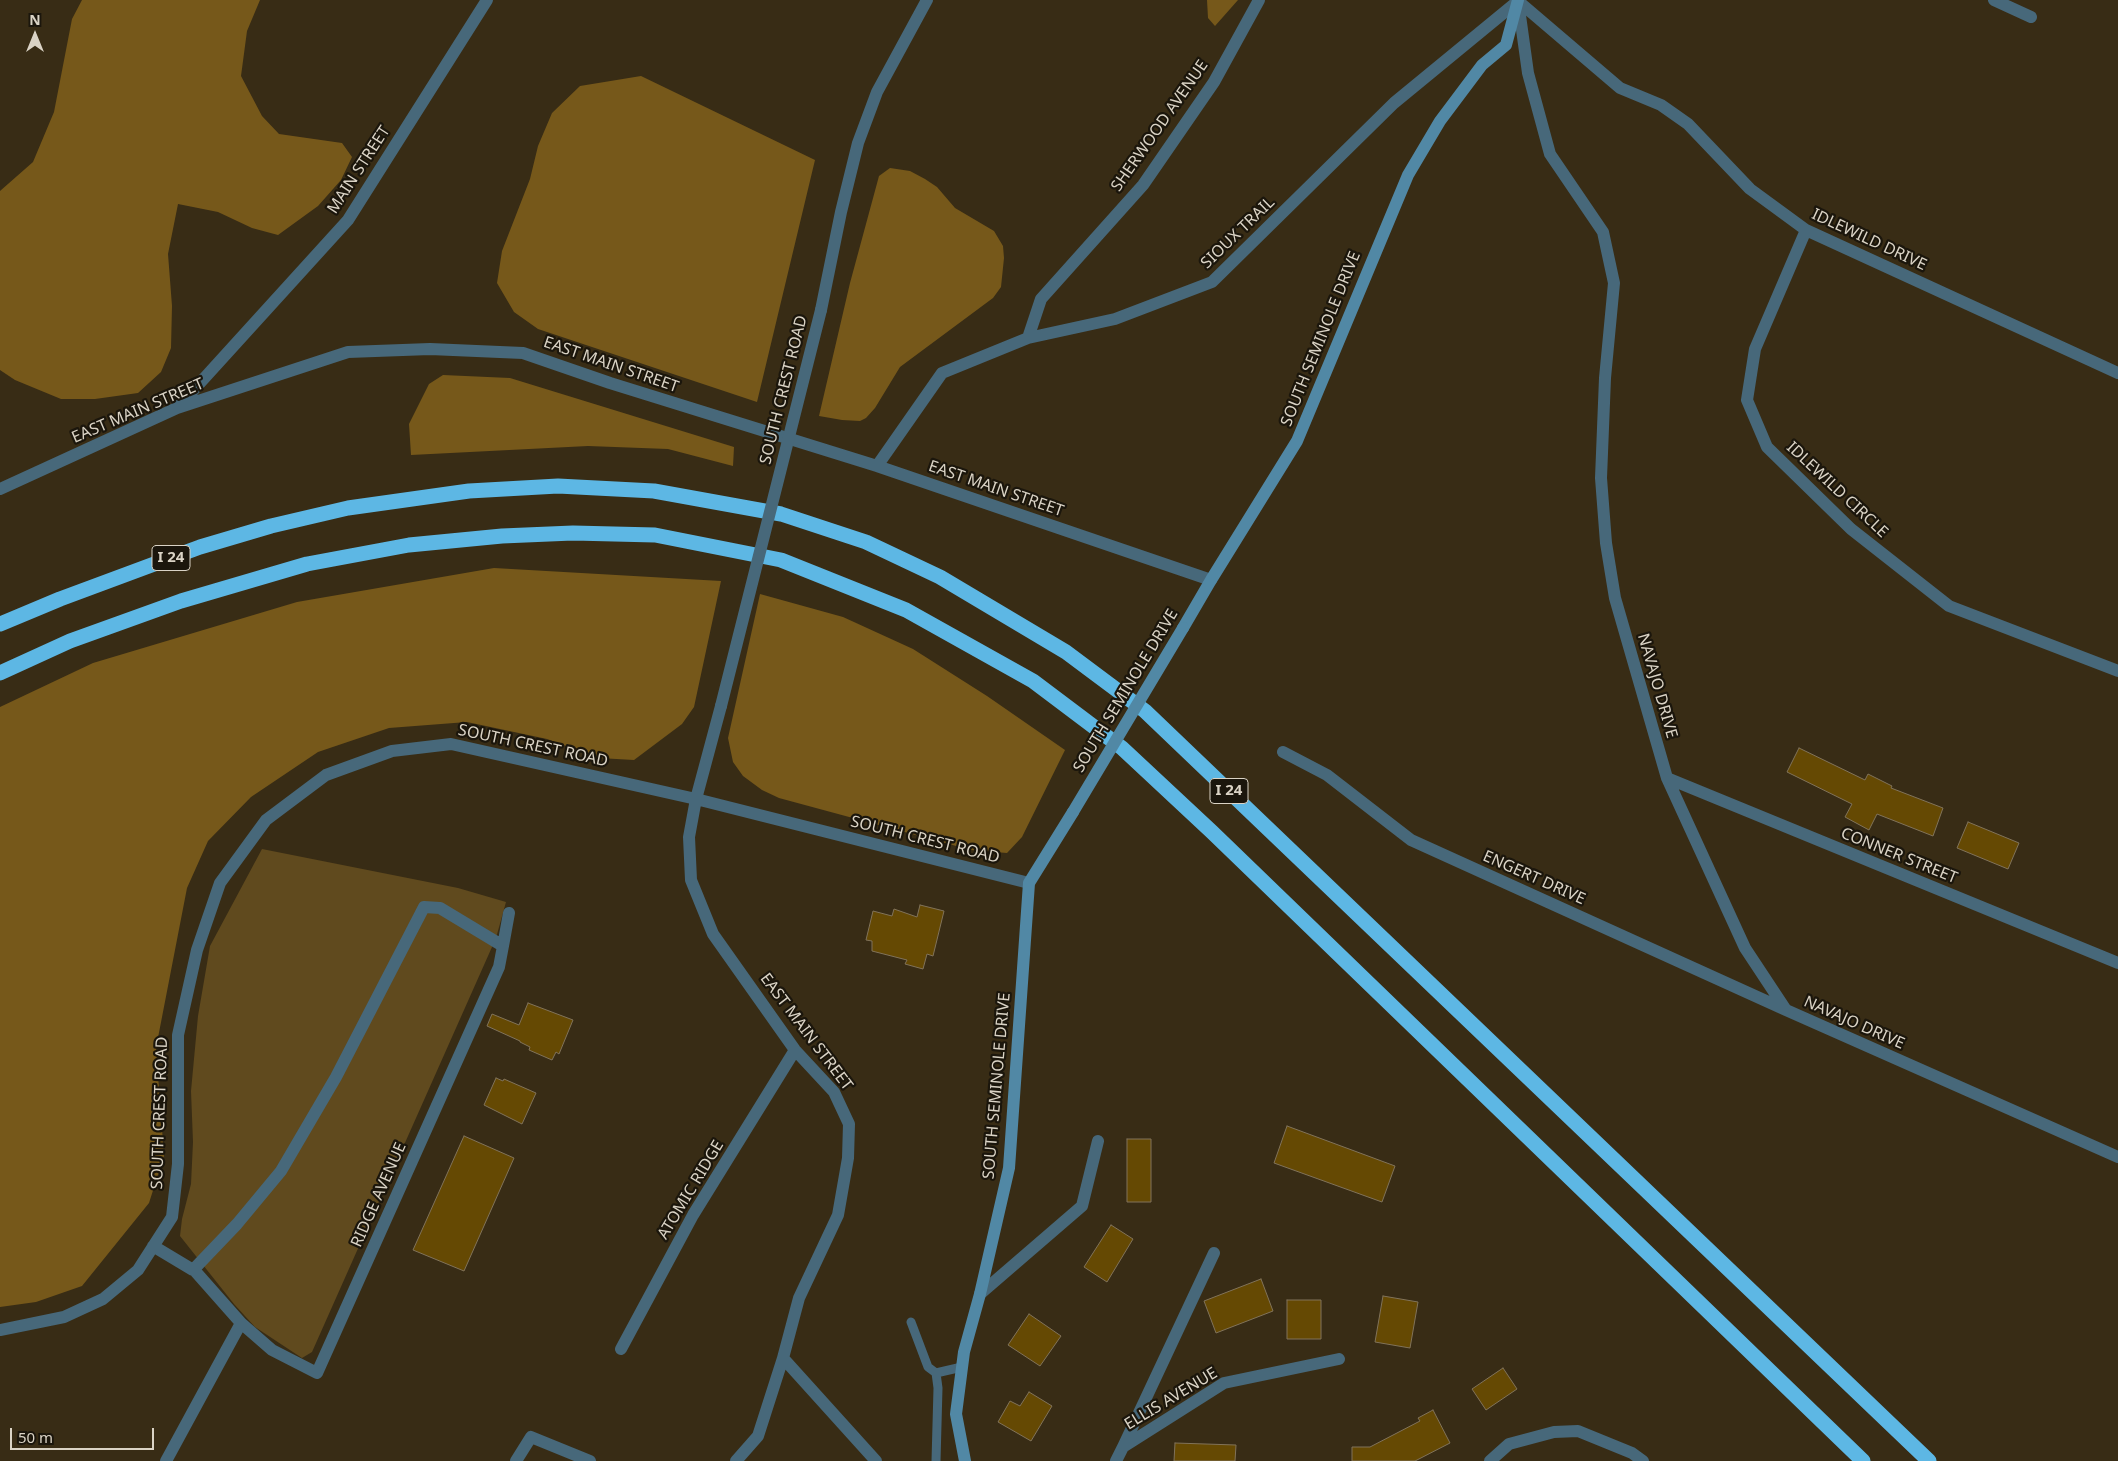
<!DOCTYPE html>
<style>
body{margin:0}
#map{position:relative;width:2118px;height:1461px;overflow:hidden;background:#382c15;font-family:"Noto Sans",sans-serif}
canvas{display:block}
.north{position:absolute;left:10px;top:10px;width:50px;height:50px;-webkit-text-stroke:4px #1b160c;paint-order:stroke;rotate:0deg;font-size:14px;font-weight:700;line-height:20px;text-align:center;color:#dad3c5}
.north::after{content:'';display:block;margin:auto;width:18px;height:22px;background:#dad3c5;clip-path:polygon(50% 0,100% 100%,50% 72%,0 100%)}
.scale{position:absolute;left:10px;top:1428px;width:144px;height:22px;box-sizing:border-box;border:2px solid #dad3c5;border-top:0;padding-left:6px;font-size:15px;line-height:18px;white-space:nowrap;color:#dad3c5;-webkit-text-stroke:4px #1b160c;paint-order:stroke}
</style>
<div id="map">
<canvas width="2118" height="1461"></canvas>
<div class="north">N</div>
<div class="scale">50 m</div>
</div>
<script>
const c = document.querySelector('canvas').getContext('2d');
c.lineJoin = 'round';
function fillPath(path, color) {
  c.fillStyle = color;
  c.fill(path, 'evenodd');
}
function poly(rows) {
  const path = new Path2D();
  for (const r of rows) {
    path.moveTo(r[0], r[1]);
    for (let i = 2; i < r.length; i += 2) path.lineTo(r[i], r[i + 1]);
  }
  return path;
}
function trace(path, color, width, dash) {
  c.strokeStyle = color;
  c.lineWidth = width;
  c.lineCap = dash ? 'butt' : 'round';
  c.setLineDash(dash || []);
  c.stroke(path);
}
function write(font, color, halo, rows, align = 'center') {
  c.font = font + ' "Noto Sans",sans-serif';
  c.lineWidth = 4.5;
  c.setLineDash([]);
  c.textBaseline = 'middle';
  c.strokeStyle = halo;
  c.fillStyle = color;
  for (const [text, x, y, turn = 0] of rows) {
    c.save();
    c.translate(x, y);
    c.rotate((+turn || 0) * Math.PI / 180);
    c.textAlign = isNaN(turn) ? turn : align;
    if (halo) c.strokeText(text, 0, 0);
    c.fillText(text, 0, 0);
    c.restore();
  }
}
fillPath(poly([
 [262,849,458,888,506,902,496,938,312,1352,302,1358,255,1327,234,1304,180,1236,182,1219,191,1184,193,1142,191,1091,198,1016,210,946]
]), '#604a1e');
fillPath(poly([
 [82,0,260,0,247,31,241,76,262,116,279,134,342,143,352,157,341,180,318,206,278,235,252,228,218,212,178,204,168,254,172,306,171,348,161,372,138,393,95,399,61,399,15,380,0,370,0,191,33,162,54,112,72,19],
 [1207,0,1238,0,1215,26,1208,18],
 [641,76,815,160,757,402,538,329,514,312,497,283,502,251,530,179,538,146,552,113,580,86],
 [890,168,910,171,925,179,937,187,955,208,994,231,1003,246,1004,258,1001,287,993,298,900,367,875,408,866,418,860,421,842,420,819,416,850,283,879,176],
 [443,375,510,378,734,447,733,466,668,449,588,446,411,455,409,424,429,384],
 [494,568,721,581,694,707,682,724,634,760,599,758,547,739,467,722,389,728,318,752,251,797,208,841,187,888,156,1048,164,1156,149,1203,82,1286,36,1302,0,1307,0,707,93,663,297,602],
 [760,594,843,617,913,649,987,696,1065,750,1022,837,1007,853,971,850,779,798,762,790,743,776,733,762,728,738]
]), '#76581a');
const building = poly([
 [1799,748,1865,780,1868,774,1892,786,1891,788,1943,808,1933,836,1877,814,1869,830,1845,817,1852,804,1787,772,1799,748],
 [1968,822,2019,843,2008,869,1957,848,1968,822],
 [920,905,944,911,933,956,927,954,923,969,905,964,907,960,872,951,872,941,866,940,873,911,892,916,894,909,917,917,920,905],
 [528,1003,573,1020,559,1054,556,1052,552,1060,529,1050,530,1047,520,1042,520,1041,487,1026,492,1014,519,1025,528,1003],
 [496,1078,503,1081,504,1079,536,1093,522,1124,484,1105,496,1078],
 [1287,1126,1395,1166,1382,1202,1274,1163,1287,1126],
 [464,1136,514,1158,464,1271,413,1250,464,1136],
 [1127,1139,1151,1139,1151,1202,1127,1202,1127,1139],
 [1111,1225,1133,1239,1107,1282,1084,1267,1111,1225],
 [1261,1279,1273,1311,1216,1333,1204,1301,1261,1279],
 [1383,1296,1418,1302,1410,1348,1375,1342,1383,1296],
 [1287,1300,1321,1300,1321,1339,1287,1339,1287,1300],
 [1029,1314,1061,1336,1040,1366,1008,1345,1029,1314],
 [1503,1368,1517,1389,1486,1410,1472,1389,1503,1368],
 [1029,1392,1052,1406,1031,1441,998,1422,1010,1401,1020,1406,1029,1392],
 [1433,1410,1450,1443,1415,1461,1352,1461,1352,1447,1370,1447,1420,1421,1418,1418,1433,1410],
 [1175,1443,1236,1445,1235,1461,1174,1461,1175,1443]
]);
fillPath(building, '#654903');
trace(building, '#81735a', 1);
trace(poly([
 [911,1322,928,1367,936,1373,962,1367],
 [936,1373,938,1388,936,1461]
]), '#47687a', 9);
trace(poly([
 [1994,0,2031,17],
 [1518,1,1528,73,1550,154,1603,232,1614,283,1605,378,1601,478,1606,543,1615,598,1667,778,1745,948,1786,1010,2118,1157],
 [1518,1,1620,88,1661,105,1688,124,1750,189,1806,230,2118,373],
 [1806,230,1755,349,1747,400,1767,447,1851,529,1949,606,2118,671],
 [821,310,841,212,858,143,877,92,927,0],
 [1028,338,1041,299,1143,185,1214,82,1259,0],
 [179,406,348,220,487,0],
 [877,466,942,373,1028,338,1115,319,1212,282,1394,103,1518,1],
 [0,489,177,408,348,352,430,349,523,353,610,383,877,466,1211,580],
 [721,706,696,799,689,837,691,880,713,934,795,1050,834,1092,849,1124,848,1158,838,1215,799,1298,783,1358,876,1461],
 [1283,752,1327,775,1411,840,1786,1010],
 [1667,778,2118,963],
 [503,946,509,913],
 [153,1246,193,1270,195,1271,241,1323,272,1350,317,1373,499,967,503,946,440,908,424,907,336,1077,281,1171,237,1224,193,1270],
 [980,1294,1082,1206,1098,1141],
 [0,1330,64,1317,103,1299,138,1270,172,1217,178,1164,178,1035,197,950,220,883,266,820,326,775,392,751,451,744,696,799,1029,883],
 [621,1349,693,1215,795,1050],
 [1123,1447,1214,1253],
 [166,1461,241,1323],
 [516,1461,531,1437,590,1461],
 [736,1461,758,1436,783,1358],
 [1116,1461,1123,1447,1224,1383,1339,1359],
 [1490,1461,1509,1444,1554,1432,1578,1431,1632,1453,1643,1461]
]), '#47687a', 12);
trace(poly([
 [1183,628,1211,580,1297,441,1408,175,1440,121,1482,65,1506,45,1518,0],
 [965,1461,956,1414,964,1352,980,1294,1009,1168,1029,883,1073,812]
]), '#5188a5', 12);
trace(poly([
 [0,624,60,599,200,547,271,526,348,508,469,491,558,486,654,491,781,514,866,542,940,577,1066,652,1145,711,1929,1461],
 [0,673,70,641,181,601,307,564,409,545,502,536,573,533,655,535,781,560,906,610,1033,681,1122,748,1212,832,1863,1461]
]), '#5db7e4', 15);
trace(poly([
 [721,706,821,310]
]), '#47687a', 12);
trace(poly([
 [1073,812,1183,628]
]), '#5188a5', 12);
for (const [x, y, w] of [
 [171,558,38],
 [1229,791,38]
]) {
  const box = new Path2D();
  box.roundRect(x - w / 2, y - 12.5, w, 25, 4);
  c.fillStyle = '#1b160c';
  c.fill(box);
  trace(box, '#dad3c5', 1);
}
write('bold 15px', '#dad3c5', null, [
 ["I 24",171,558],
 ["I 24",1229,791]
]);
write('16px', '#dad3c5', '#1b160c', [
 ["SHERWOOD AVENUE",1160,126,-55],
 ["MAIN STREET",359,170,-57],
 ["SIOUX TRAIL",1238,233,-44],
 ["IDLEWILD DRIVE",1869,240,25],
 ["SOUTH SEMINOLE DRIVE",1321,339,-68],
 ["EAST MAIN STREET",611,365,19],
 ["SOUTH CREST ROAD",784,390,-76],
 ["EAST MAIN STREET",138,411,-23],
 ["EAST MAIN STREET",996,489,19],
 ["IDLEWILD CIRCLE",1837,490,43],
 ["NAVAJO DRIVE",1657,686,74],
 ["SOUTH SEMINOLE DRIVE",1126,691,-59],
 ["SOUTH CREST ROAD",533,746,12],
 ["SOUTH CREST ROAD",925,840,14],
 ["CONNER STREET",1899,856,22],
 ["ENGERT DRIVE",1534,878,24],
 ["NAVAJO DRIVE",1854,1023,24],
 ["EAST MAIN STREET",806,1032,53],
 ["SOUTH SEMINOLE DRIVE",997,1086,-85],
 ["SOUTH CREST ROAD",160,1113,-88],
 ["ATOMIC RIDGE",691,1190,-59],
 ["RIDGE AVENUE",379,1195,-66],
 ["ELLIS AVENUE",1171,1399,-31]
]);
</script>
